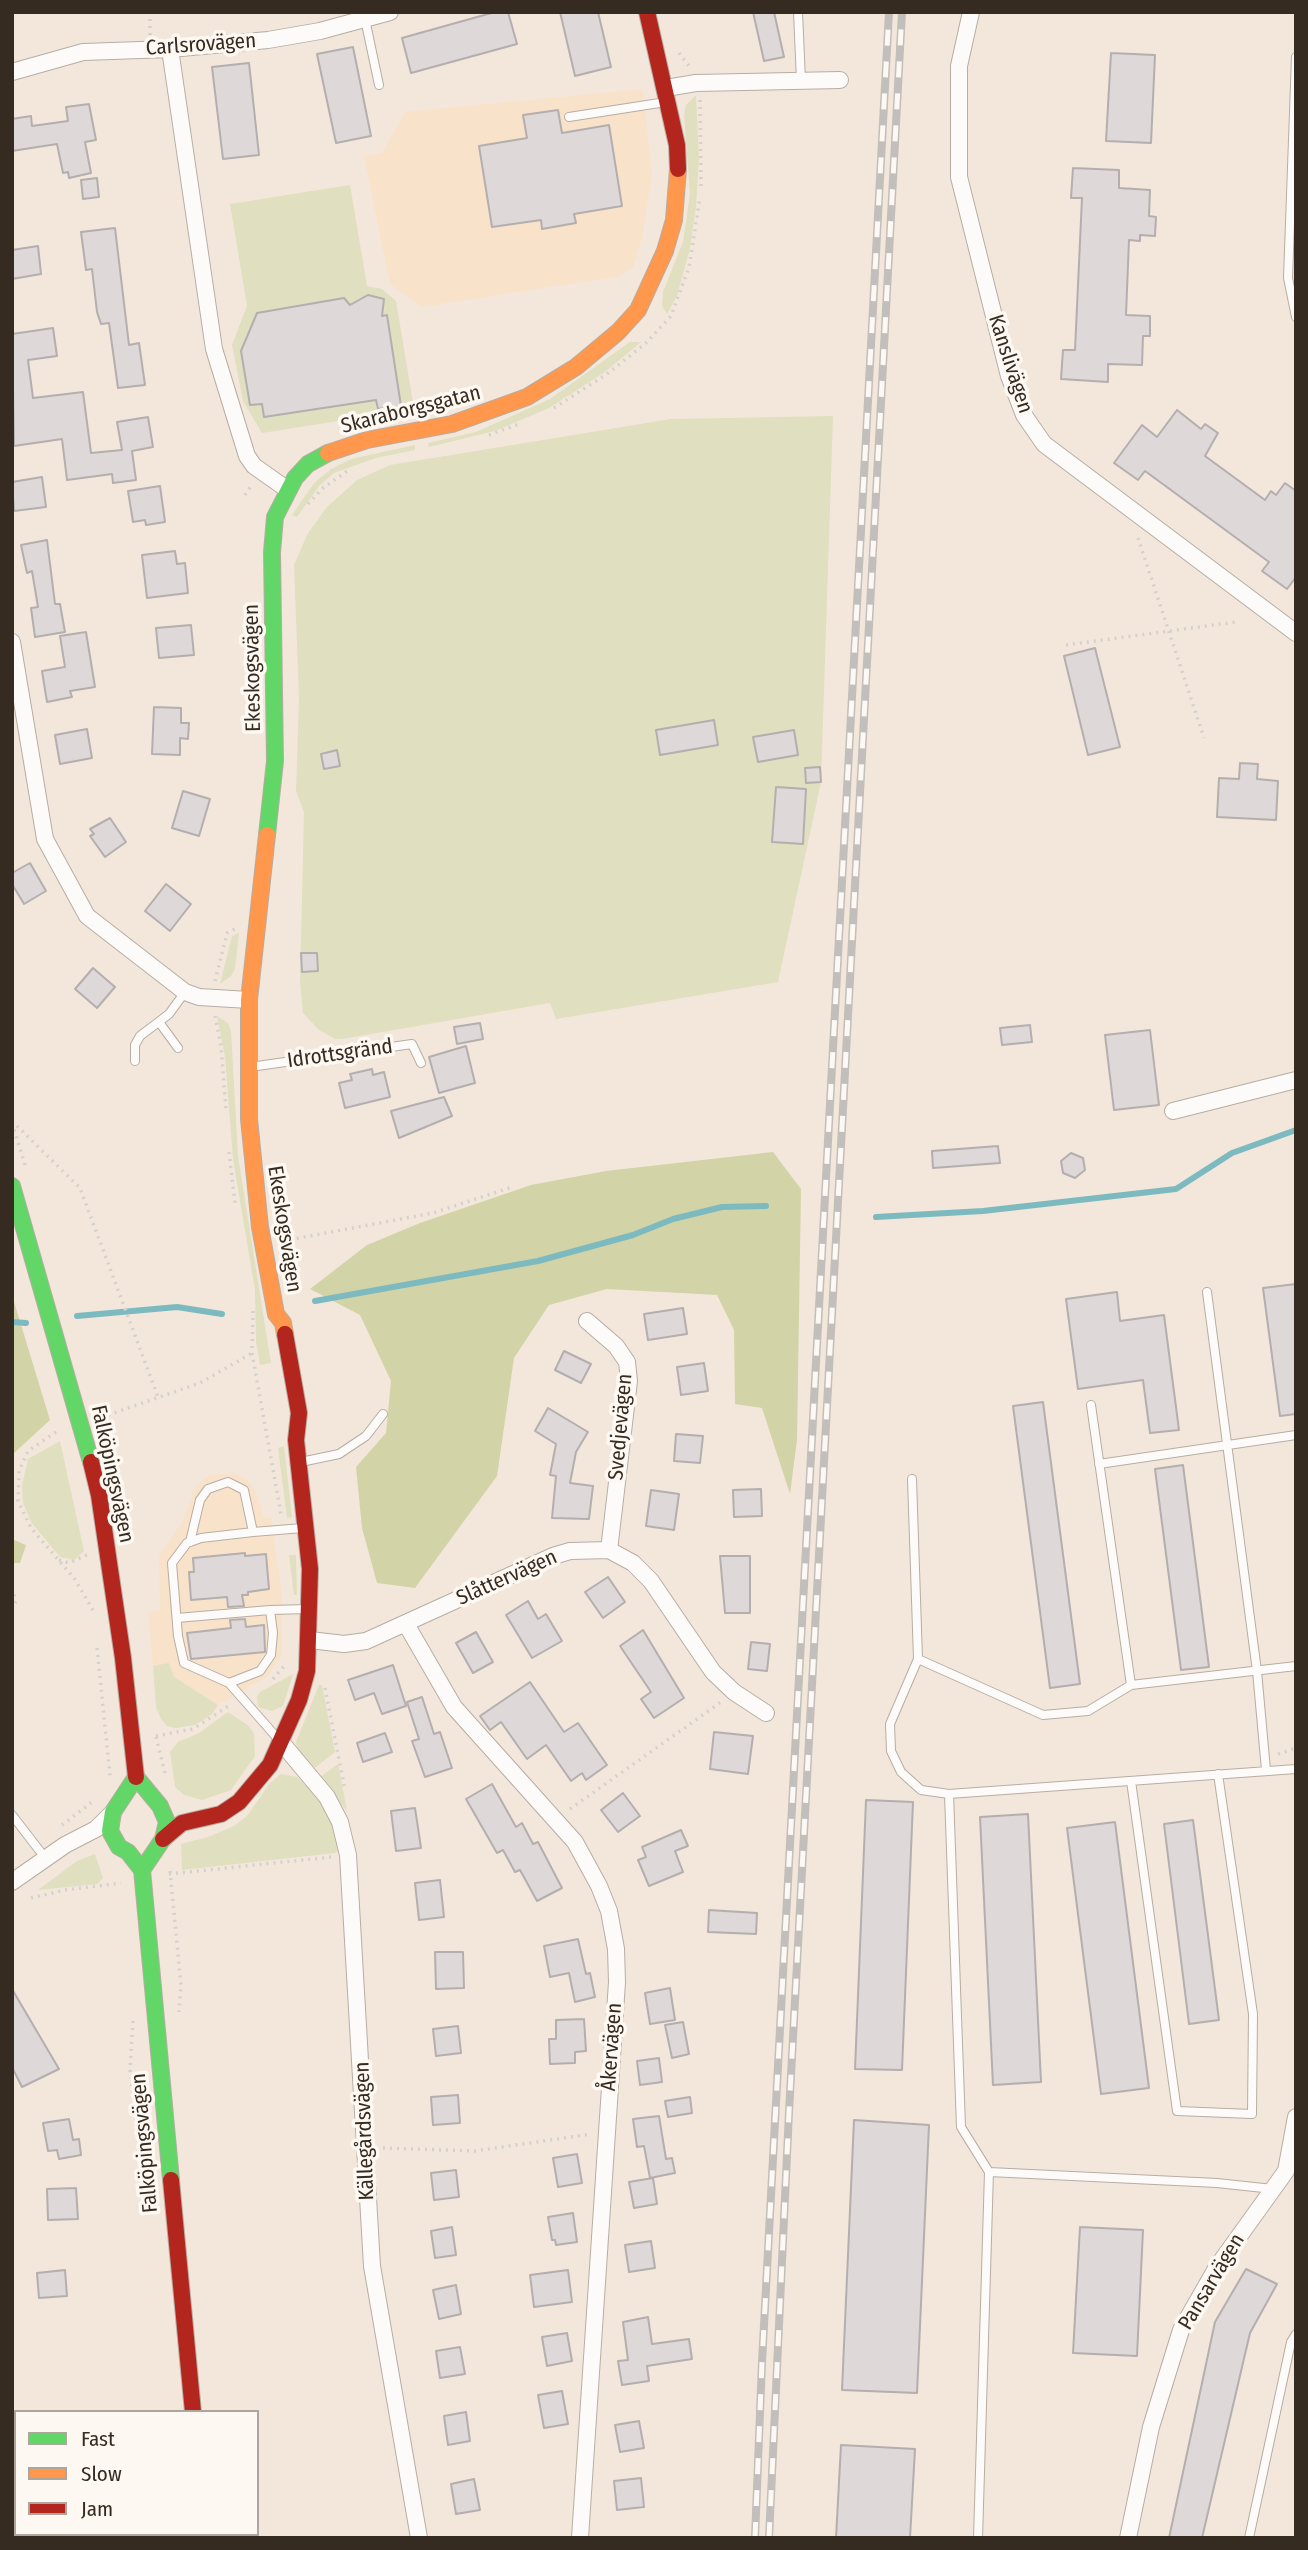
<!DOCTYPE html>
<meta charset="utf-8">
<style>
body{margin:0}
#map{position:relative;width:1308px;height:2550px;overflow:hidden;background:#f3e7db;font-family:"Fira Sans Condensed",sans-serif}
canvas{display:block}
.frame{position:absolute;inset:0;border:14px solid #352b21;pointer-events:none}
.legend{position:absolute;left:14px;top:2410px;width:245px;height:126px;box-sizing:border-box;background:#fdf8f2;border:2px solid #ada69e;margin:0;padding:9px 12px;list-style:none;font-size:21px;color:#352b21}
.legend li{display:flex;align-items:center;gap:14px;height:35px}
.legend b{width:35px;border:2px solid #ada69e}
</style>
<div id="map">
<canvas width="1308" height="2550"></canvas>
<div class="frame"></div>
<ul class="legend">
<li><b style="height:9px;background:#63d668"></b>Fast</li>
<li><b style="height:9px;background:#ff974d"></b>Slow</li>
<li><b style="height:9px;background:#b3261e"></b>Jam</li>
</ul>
</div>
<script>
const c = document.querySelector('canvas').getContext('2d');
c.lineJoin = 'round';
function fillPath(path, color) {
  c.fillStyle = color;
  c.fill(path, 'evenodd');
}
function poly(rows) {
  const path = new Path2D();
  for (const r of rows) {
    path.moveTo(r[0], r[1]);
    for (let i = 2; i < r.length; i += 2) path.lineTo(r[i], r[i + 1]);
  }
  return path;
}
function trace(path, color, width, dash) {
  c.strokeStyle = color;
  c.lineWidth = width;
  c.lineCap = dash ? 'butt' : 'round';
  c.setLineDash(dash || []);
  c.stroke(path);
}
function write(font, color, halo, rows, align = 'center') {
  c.font = font + ' "Fira Sans Condensed",sans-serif';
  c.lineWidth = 7;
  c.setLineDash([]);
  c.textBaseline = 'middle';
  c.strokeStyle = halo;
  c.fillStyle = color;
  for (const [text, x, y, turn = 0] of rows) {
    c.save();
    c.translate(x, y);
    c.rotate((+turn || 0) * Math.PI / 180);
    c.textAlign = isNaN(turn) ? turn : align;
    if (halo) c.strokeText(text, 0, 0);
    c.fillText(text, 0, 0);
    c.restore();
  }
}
fillPath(poly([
 [643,89,652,176,642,238,633,267,620,276,422,307,390,284,364,156,382,153,405,112],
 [232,1473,247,1479,258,1496,264,1518,271,1518,282,1597,282,1653,268,1676,218,1705,174,1677,169,1664,153,1666,148,1613,160,1610,159,1556,183,1521,195,1487,210,1475]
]), '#f8e2ca');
fillPath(poly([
 [696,95,699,159,696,207,690,248,677,296,667,314,662,306,663,292,683,242,690,194,684,114,686,105],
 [350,185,367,286,382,289,396,301,414,409,262,433,243,401,232,345,247,306,230,204],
 [630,342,641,342,605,372,549,408,495,431,429,447,428,443,476,432,550,399],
 [833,416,821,782,778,982,556,1019,550,1003,342,1039,335,1039,319,1030,303,1013,300,980,304,812,296,791,299,698,294,565,308,533,327,507,357,480,390,465,671,419],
 [415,445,415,450,376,458,334,473,320,485,297,517,292,515,314,483,331,469,351,459],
 [239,933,235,969,231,976,220,984,232,936],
 [217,1016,228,1023,231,1031,238,1156,271,1363,260,1365,256,1341,255,1290,233,1159,225,1057],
 [60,1441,84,1551,74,1560,60,1557,31,1522,23,1503,22,1485,28,1459],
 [284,1446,292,1517,287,1518,278,1448],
 [289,1555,296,1555,297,1595,294,1595],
 [169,1663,174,1677,218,1705,212,1714,195,1725,176,1728,167,1726,161,1719,156,1707,153,1666],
 [293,1674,283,1706,272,1711,258,1707,257,1696,260,1692],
 [319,1685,322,1685,335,1752,315,1768,298,1751,296,1742],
 [228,1712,249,1726,254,1734,255,1756,231,1790,202,1800,184,1795,175,1787,170,1752,178,1742,199,1733],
 [338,1764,347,1811,320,1777],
 [281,1774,297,1777,314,1792,327,1811,340,1850,335,1853,182,1870,181,1844,208,1837,234,1826,247,1816,270,1783],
 [95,1854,103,1878,97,1884,38,1890,77,1861]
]), '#e0dfbf');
fillPath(poly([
 [773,1152,801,1189,797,1440,790,1494,762,1408,735,1404,734,1330,717,1295,607,1289,549,1305,514,1358,497,1476,415,1588,377,1583,362,1528,356,1467,386,1433,391,1381,360,1315,310,1289,367,1245,420,1223,531,1185,606,1171],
 [12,1295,50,1420,12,1455],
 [12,1539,26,1545,20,1563,12,1563]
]), '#d3d3a8');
trace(poly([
 [876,1217,983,1211,1176,1189,1232,1153,1296,1130],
 [315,1301,538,1261,633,1235,673,1219,722,1207,766,1206],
 [77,1316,177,1307,222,1314],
 [12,1322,26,1323]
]), '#7dbac0', 6);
const building = poly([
 [495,12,508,12,517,44,411,73,402,38,495,12],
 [560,12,598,12,611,67,575,76,560,12],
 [753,12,774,12,784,57,764,61,753,12],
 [353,47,371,136,336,143,317,54,353,47],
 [1111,53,1155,55,1151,143,1106,141,1111,53],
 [249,63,259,155,223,159,212,67,249,63],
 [89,104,96,140,85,142,91,173,69,178,68,172,63,173,57,144,12,151,12,119,31,116,32,126,68,121,66,107,89,104],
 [558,110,562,133,609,125,622,206,574,214,576,223,542,229,541,220,492,227,479,146,527,138,523,115,558,110],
 [1073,168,1119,170,1119,188,1150,190,1149,216,1156,217,1155,236,1140,235,1140,241,1129,240,1126,315,1150,316,1150,336,1143,336,1142,365,1108,364,1108,382,1061,379,1063,350,1075,350,1082,198,1071,198,1073,168],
 [97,178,99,197,83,199,81,180,97,178],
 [115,228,129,345,139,343,145,385,118,388,109,323,101,324,97,312,92,269,86,270,81,232,115,228],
 [38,246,41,274,12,279,12,250,38,246],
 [368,295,384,299,382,316,387,315,401,406,378,409,376,400,264,417,262,404,250,405,241,351,257,313,344,298,350,305,368,295],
 [53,328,57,356,28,360,33,398,83,392,91,453,122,450,117,422,148,417,153,447,132,451,136,480,113,483,112,474,67,480,62,439,14,446,12,334,53,328],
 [1177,410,1201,429,1205,424,1218,433,1205,456,1265,500,1271,491,1276,495,1285,483,1296,491,1296,577,1287,589,1262,571,1269,562,1145,471,1138,480,1114,463,1142,425,1157,437,1177,410],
 [42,477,46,507,14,511,12,482,42,477],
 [160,486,165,522,146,525,145,520,133,522,128,491,160,486],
 [47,540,55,604,60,604,65,632,35,637,31,608,38,607,32,571,27,573,21,545,47,540],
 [175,551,177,564,185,563,188,593,147,598,142,555,175,551],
 [191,625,194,655,159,658,156,628,191,625],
 [86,632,95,687,70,691,72,697,47,702,42,671,65,667,60,636,86,632],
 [1095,648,1120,747,1088,755,1064,656,1095,648],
 [154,707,181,708,181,723,189,723,188,739,180,738,180,755,152,754,154,707],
 [714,720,718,745,660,755,656,730,714,720],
 [87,729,92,758,60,764,55,735,87,729],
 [794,730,798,755,758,762,753,737,794,730],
 [337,750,340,766,324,769,321,754,337,750],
 [1240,763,1258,764,1257,779,1278,781,1276,820,1217,817,1219,778,1239,779,1240,763],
 [820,767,821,782,806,783,805,768,820,767],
 [776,787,806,789,803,844,772,842,776,787],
 [183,791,210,799,199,836,172,828,183,791],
 [110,818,126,842,105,857,90,836,94,834,90,829,110,818],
 [30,863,46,891,24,904,12,884,12,873,30,863],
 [166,884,191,904,170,931,145,911,166,884],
 [301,953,317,953,318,971,302,972,301,953],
 [93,968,115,987,97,1008,75,989,93,968],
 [480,1023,483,1039,457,1044,454,1027,480,1023],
 [1030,1025,1032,1042,1002,1045,1000,1028,1030,1025],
 [1150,1030,1159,1105,1114,1110,1105,1035,1150,1030],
 [466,1046,475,1083,439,1093,429,1057,466,1046],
 [372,1069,373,1075,384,1072,390,1097,345,1108,339,1083,352,1080,350,1074,372,1069],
 [444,1097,452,1116,399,1138,391,1111,444,1097],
 [998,1146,1000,1163,933,1168,932,1151,998,1146],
 [1071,1153,1083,1158,1085,1170,1075,1178,1063,1173,1061,1161,1071,1153],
 [1296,1284,1296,1414,1280,1416,1263,1288,1296,1284],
 [1117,1292,1120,1321,1164,1315,1179,1430,1150,1433,1143,1380,1078,1389,1066,1299,1117,1292],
 [683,1308,687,1334,648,1340,644,1314,683,1308],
 [564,1351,591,1364,581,1383,555,1370,564,1351],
 [704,1363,708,1391,681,1395,677,1367,704,1363],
 [1043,1402,1080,1684,1050,1688,1013,1406,1043,1402],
 [548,1408,588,1432,576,1452,570,1483,593,1486,589,1519,552,1518,556,1476,550,1475,556,1444,535,1431,548,1408],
 [676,1434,703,1436,700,1463,674,1461,676,1434],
 [1183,1465,1209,1667,1181,1670,1155,1469,1183,1465],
 [761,1489,762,1516,734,1517,733,1490,761,1489],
 [651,1490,679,1494,674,1530,646,1526,651,1490],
 [245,1553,245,1556,266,1554,269,1589,248,1592,248,1595,242,1595,244,1606,228,1607,227,1597,191,1600,189,1572,194,1572,193,1558,245,1553],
 [720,1556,750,1556,750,1613,725,1613,720,1556],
 [608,1577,625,1602,603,1618,585,1592,608,1577],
 [528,1601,538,1619,546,1614,562,1641,532,1658,506,1615,528,1601],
 [245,1619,246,1627,264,1625,265,1652,191,1659,187,1633,231,1628,230,1620,245,1619],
 [643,1630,684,1698,654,1718,641,1699,651,1692,620,1646,643,1630],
 [476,1632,493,1662,473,1673,456,1643,476,1632],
 [751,1642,770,1644,767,1671,748,1669,751,1642],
 [393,1665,406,1706,382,1714,374,1693,355,1700,348,1680,393,1665],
 [530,1682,564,1732,578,1723,607,1765,586,1780,582,1773,571,1781,546,1745,527,1759,501,1722,490,1730,480,1716,530,1682],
 [422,1697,434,1734,440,1732,452,1768,425,1777,412,1741,419,1739,407,1702,422,1697],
 [714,1732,753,1736,748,1774,710,1769,714,1732],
 [385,1733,392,1752,363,1762,357,1743,385,1733],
 [492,1784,516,1827,522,1823,533,1844,538,1842,562,1888,537,1901,520,1870,515,1872,503,1850,497,1853,466,1799,492,1784],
 [623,1793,640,1816,618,1832,601,1810,623,1793],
 [866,1800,913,1802,902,2070,855,2069,866,1800],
 [415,1808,421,1848,396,1851,391,1811,415,1808],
 [1028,1814,1041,2082,993,2085,980,1817,1028,1814],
 [1193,1820,1219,2020,1189,2024,1164,1824,1193,1820],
 [1115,1822,1149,2088,1101,2094,1067,1828,1115,1822],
 [681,1830,688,1846,675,1851,683,1872,649,1886,638,1860,646,1857,642,1847,681,1830],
 [440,1880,444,1917,419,1920,415,1883,440,1880],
 [709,1910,757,1913,756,1934,708,1932,709,1910],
 [578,1939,586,1974,590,1973,595,1997,575,2002,569,1973,550,1977,544,1946,578,1939],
 [435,1952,463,1952,464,1988,436,1989,435,1952],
 [670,1988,675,2020,650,2024,645,1993,670,1988],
 [12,1989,59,2069,22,2087,12,2067,12,1989],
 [584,2019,586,2051,575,2052,575,2063,550,2064,549,2039,556,2039,556,2020,584,2019],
 [683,2022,689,2054,672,2058,665,2025,683,2022],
 [458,2026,461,2053,436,2056,433,2029,458,2026],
 [659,2058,662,2082,640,2085,637,2061,659,2058],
 [458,2095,460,2123,433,2125,431,2097,458,2095],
 [690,2097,692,2113,668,2117,665,2101,690,2097],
 [659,2116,666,2159,672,2158,675,2173,650,2178,644,2146,637,2147,633,2119,659,2116],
 [69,2119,73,2140,79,2139,81,2155,59,2159,57,2150,48,2151,43,2123,69,2119],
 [854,2120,929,2125,917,2393,842,2390,854,2120],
 [577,2154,582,2183,558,2187,553,2158,577,2154],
 [456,2170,459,2197,434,2200,431,2173,456,2170],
 [653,2178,657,2204,634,2208,629,2182,653,2178],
 [76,2188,78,2219,48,2220,47,2189,76,2188],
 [573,2213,577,2242,556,2245,555,2240,552,2240,548,2217,573,2213],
 [452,2227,456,2255,435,2258,431,2231,452,2227],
 [1080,2227,1143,2230,1137,2356,1073,2353,1080,2227],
 [651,2241,655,2268,629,2272,625,2245,651,2241],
 [1246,2269,1277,2284,1250,2333,1202,2538,1169,2538,1215,2322,1246,2269],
 [65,2270,67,2296,39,2298,37,2273,65,2270],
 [568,2270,572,2302,534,2307,530,2275,568,2270],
 [456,2285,461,2314,439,2319,433,2290,456,2285],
 [648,2317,652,2344,689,2339,692,2359,647,2366,649,2381,622,2385,618,2361,628,2360,623,2322,648,2317],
 [567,2333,572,2361,547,2366,542,2337,567,2333],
 [460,2347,465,2374,440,2378,436,2351,460,2347],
 [562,2391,568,2424,544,2428,538,2395,562,2391],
 [466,2412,470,2441,448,2445,444,2416,466,2412],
 [639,2421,644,2448,620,2452,615,2425,639,2421],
 [841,2445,915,2449,910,2538,836,2538,841,2445],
 [641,2478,644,2507,617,2510,614,2481,641,2478],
 [474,2479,480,2510,456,2514,451,2484,474,2479]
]);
fillPath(building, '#ded8d9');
trace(building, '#b4aeae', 2);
const lane = poly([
 [798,12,801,81],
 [365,19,379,85],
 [1296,57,1288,278,1296,317],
 [569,117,666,102],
 [159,1022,178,1048],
 [135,1061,135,1045,140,1036,169,1014,185,992],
 [250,1067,412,1044,421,1063],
 [1207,1292,1257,1671,1266,1770],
 [1091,1405,1131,1685],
 [301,1462,339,1454,366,1436,383,1414],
 [1099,1464,1296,1435],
 [912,1479,918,1659,890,1724,891,1751,901,1772,921,1790,949,1794],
 [253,1532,303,1528],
 [270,1610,309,1609],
 [177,1618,270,1610,273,1633,271,1655,260,1671,229,1683,184,1663,178,1636,172,1563,187,1543,190,1542,201,1538,253,1532,244,1490,228,1482,208,1489,200,1500,190,1542],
 [918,1659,1043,1715,1088,1711,1131,1685,1296,1666],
 [229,1683,279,1740],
 [1131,1781,1177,2111,1252,2114,1253,2014,1218,1774],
 [12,1815,46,1859],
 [989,2172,961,2127,949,1794,1296,1769],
 [978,2538,989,2172,1217,2183,1273,2189],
 [1249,2538,1291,2342,1296,2334]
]);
const street = poly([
 [971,12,959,66,959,177,1009,376,1024,415,1044,444,1296,633],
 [170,49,214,349,247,456,254,466,288,490],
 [12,72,83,52,170,49,268,40,320,31,390,12],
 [666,88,696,83,840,80],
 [12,642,45,839,87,916,185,992,199,997,249,1000],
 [1173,1111,1296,1080],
 [587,1321,616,1346,627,1362,629,1381,609,1550],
 [406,1624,454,1707,575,1842,599,1886,609,1911,616,1949,617,1982,580,2538],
 [310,1640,344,1644,366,1641,553,1556,570,1551,609,1550,633,1563,651,1581,713,1672,734,1692,766,1713],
 [281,1742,327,1797,340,1822,348,1855,372,2266,419,2538],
 [12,1882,65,1845,96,1829,113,1812],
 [1128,2538,1151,2427,1181,2330,1217,2267,1286,2171,1296,2117]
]);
const fast = poly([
 [267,835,275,761,272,552,275,517,295,478,308,464,328,453],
 [12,1186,91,1462],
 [136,1777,113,1812,110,1831,119,1847,128,1852,142,1870,171,2180],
 [136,1777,160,1806,167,1822,163,1839,142,1870],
 [205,2534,205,2538]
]);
const slow = poly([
 [328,453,367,440,452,424,527,397,576,367,618,332,638,310,665,251,674,220,678,169],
 [267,835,249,1000,249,1119,260,1227,276,1314,283,1323,285,1334]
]);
const jam = poly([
 [647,12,677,145,678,169],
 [91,1462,99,1495,123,1658,136,1777],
 [163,1839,182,1823,221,1814,239,1802,270,1765,299,1700,307,1671,310,1569,296,1440,299,1413,285,1334],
 [171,2180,193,2412]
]);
trace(lane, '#b7ada3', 10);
trace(street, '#b7ada3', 18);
trace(fast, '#b7ada3', 18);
trace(slow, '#b7ada3', 18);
trace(jam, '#b7ada3', 18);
trace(poly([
 [150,12,150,35],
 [679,53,689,66],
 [700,100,701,187],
 [554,408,607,374,646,343,671,316,689,267,700,198],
 [489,435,522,423],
 [245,495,252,485],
 [308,504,323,488,350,469],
 [1138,538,1204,738],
 [1066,645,1236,622],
 [215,981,227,933,238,927],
 [215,1016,221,1046,226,1109],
 [12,1121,80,1188,158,1397],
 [12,1123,26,1168],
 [229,1152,235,1203],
 [283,1241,433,1213,512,1187],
 [253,1311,252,1353,281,1514],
 [108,1415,200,1383,252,1353],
 [56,1432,28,1451,19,1471,18,1501,31,1528,74,1578,93,1610],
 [59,1560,69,1563,87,1555],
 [12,1588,16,1601,12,1609],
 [97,1648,110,1776],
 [273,1679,286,1664],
 [325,1688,345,1790],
 [156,1736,193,1729,230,1705],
 [156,1737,166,1777],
 [1278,1754,1296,1748],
 [570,1809,721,1702],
 [62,1825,92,1802],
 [170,1871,181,1985,179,2012],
 [169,1874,331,1857],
 [31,1898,65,1890,121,1883],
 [133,2021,130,2069,137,2128,145,2156],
 [383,2148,475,2151,591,2134]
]), '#d4d1cd', 3.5, [2, 5]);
trace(lane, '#fdfbfa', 8);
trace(street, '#fdfbfa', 16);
trace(fast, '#63d668', 16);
trace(slow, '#ff974d', 16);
trace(jam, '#b3261e', 16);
const rail = poly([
 [755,2538,762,2362,889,12],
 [769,2538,789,2112,902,12]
]);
trace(rail, '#c2bebb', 8);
trace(rail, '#fdf8f2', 5, [16]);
write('21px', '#352b21', '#fdf8f2', [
 ["Carlsrovägen",201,45,-4],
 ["Kanslivägen",1010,364,72],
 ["Skaraborgsgatan",411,410,-14],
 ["Ekeskogsvägen",253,668,-91],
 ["Idrottsgränd",340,1054,-8],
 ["Ekeskogsvägen",284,1229,81],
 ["Svedjevägen",621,1427,-85],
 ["Falköpingsvägen",112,1474,78],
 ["Slåttervägen",507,1578,-24],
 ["Åkervägen",612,2047,-86],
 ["Källegårdsvägen",365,2131,-92],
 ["Falköpingsvägen",145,2143,-95],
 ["Pansarvägen",1212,2282,-59]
]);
</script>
